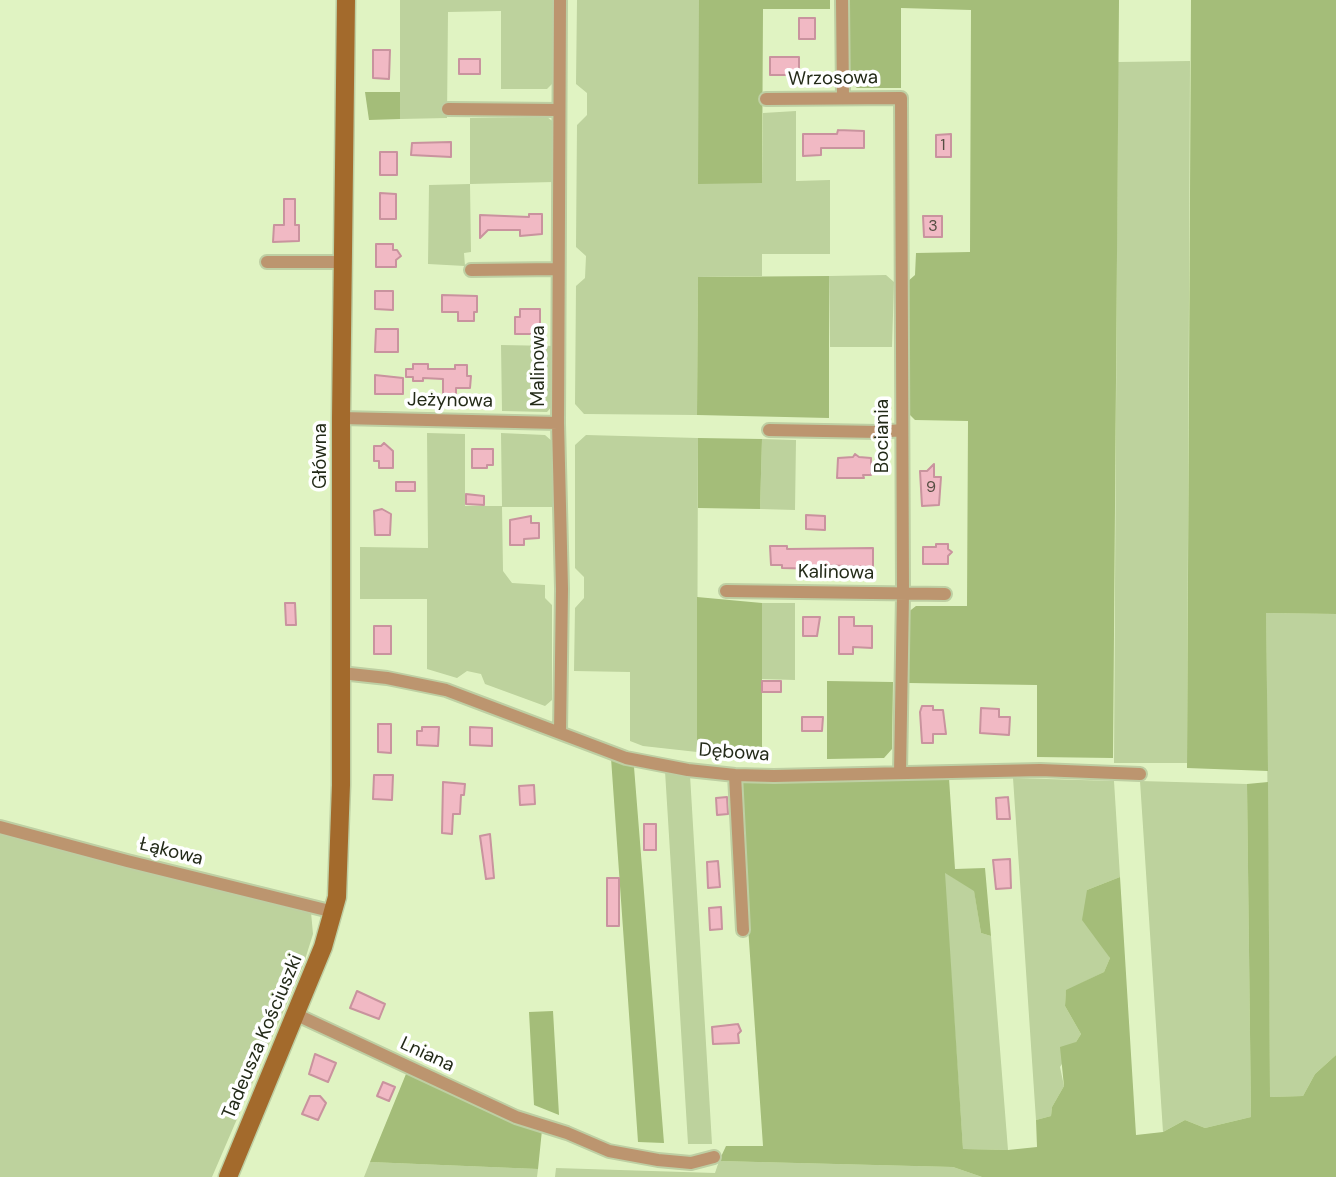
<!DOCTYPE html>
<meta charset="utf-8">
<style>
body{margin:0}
canvas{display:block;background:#e0f3c2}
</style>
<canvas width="1336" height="1177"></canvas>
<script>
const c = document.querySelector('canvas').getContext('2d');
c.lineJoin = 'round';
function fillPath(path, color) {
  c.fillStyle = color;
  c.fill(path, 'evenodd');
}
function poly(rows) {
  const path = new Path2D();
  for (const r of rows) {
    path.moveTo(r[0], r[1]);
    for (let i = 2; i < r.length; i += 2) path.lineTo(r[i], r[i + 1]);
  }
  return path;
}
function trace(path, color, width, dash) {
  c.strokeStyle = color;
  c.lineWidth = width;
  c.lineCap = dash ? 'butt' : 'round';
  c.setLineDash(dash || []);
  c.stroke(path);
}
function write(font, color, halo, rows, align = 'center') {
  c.font = font + ' "DM Sans",sans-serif';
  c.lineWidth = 7;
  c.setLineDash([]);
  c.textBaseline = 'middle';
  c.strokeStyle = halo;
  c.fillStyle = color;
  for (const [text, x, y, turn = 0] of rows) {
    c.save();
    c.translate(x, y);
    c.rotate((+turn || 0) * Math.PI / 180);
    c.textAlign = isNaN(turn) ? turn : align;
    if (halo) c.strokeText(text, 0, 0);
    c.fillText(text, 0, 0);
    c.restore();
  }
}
fillPath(poly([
 [400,0,555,0,555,81,547,89,501,89,501,11,448,12,447,118,400,119],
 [577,0,699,0,699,183,762,183,763,113,796,111,796,181,830,180,830,254,762,254,762,276,698,277,697,415,584,414,575,404,576,286,585,278,586,256,576,247,577,125,587,115,587,93,576,84],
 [1190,61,1187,763,1114,763,1118,62],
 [547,117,555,123,554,182,470,184,471,252,464,253,465,266,428,264,429,185,470,184,470,118],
 [886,275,894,282,892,347,830,347,829,276],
 [501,345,554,346,553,405,547,412,502,411],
 [427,433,465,434,465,506,502,506,501,433,545,435,553,442,553,507,502,507,503,571,512,583,545,585,545,598,552,605,552,700,545,706,485,684,481,674,467,671,457,678,427,669,427,599,360,599,360,547,428,548],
 [586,435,698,438,697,752,643,746,630,741,630,672,574,671,575,608,584,598,584,577,575,568,575,445],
 [762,439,796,440,795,510,760,509],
 [762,603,795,603,795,680,762,679],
 [1266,613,1336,614,1336,1055,1315,1074,1303,1096,1270,1097],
 [665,771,690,775,712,1144,688,1144],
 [1013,778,1114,781,1120,877,1087,890,1110,958,1104,972,1066,991,1065,1006,1081,1034,1060,1067,1064,1086,1052,1107,1051,1116,1036,1120],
 [1140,781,1247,784,1251,1117,1205,1128,1185,1120,1163,1132],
 [0,829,311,912,313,934,303,966,212,1177,0,1177],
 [944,872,974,890,981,933,991,936,1008,1150,963,1149],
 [719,1161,953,1167,982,1177,555,1177,556,1168,715,1173],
 [370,1162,538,1169,537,1177,364,1177]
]), '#bdd29d');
fillPath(poly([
 [699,0,830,0,830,9,763,9,762,183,698,184],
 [849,0,1119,0,1113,758,1037,757,1037,685,908,683,907,613,916,606,967,606,968,421,915,420,907,412,907,282,915,275,916,253,970,252,971,10,901,8,901,88,857,88,848,81],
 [1191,0,1336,0,1336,614,1266,613,1268,771,1187,768],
 [365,92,400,92,400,119,369,120],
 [829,276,829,418,697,415,698,277],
 [698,438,762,439,760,509,698,508],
 [697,597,762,603,762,756,697,752],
 [827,681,893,682,892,749,884,758,827,759],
 [611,758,634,767,664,1143,638,1142],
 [949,778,955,869,985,868,991,936,981,933,974,891,945,873,963,1149,1008,1150,1037,1147,1036,1120,1051,1116,1052,1107,1064,1086,1060,1047,1076,1042,1081,1034,1065,1006,1066,990,1104,972,1110,958,1082,920,1087,890,1120,877,1136,1135,1163,1132,1185,1120,1205,1128,1251,1117,1247,784,1268,782,1270,1097,1303,1096,1315,1074,1336,1055,1336,1177,982,1177,953,1167,719,1161,726,1146,763,1146,738,780],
 [553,1011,559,1115,534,1105,529,1012],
 [406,1074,542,1130,538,1169,370,1162]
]), '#a4bd79');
const building = poly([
 [799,18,815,18,815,39,799,39,799,18],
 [373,50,390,50,389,79,373,78,373,50],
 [770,57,799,57,799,75,770,75,770,57],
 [459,59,480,59,480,74,459,74,459,59],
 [838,130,864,131,864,148,821,148,821,155,803,156,803,134,837,134,838,130],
 [951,134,951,157,936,157,936,135,951,134],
 [451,142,451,157,411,155,412,143,451,142],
 [380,152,397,152,397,175,380,175,380,152],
 [380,193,396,194,396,219,380,219,380,193],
 [284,199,295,199,295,225,299,225,299,241,273,242,274,225,284,225,284,199],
 [529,214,542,214,542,234,520,236,520,230,488,230,480,238,480,215,529,217,529,214],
 [923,216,942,216,942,237,924,237,923,216],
 [376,244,393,244,393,250,397,250,401,256,396,260,396,267,376,267,376,244],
 [375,291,393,291,393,310,375,309,375,291],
 [442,295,477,296,477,312,474,312,474,321,458,321,458,312,442,312,442,295],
 [520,309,540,309,540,334,515,334,515,317,520,317,520,309],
 [376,329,398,329,398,352,375,352,376,329],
 [413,364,428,364,428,369,455,369,455,365,467,365,467,376,471,376,470,388,456,388,456,398,443,398,443,379,423,378,423,381,413,381,413,377,406,377,406,369,413,369,413,364],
 [375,375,403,378,403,394,375,394,375,375],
 [384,443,393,451,393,468,379,468,379,461,374,461,374,446,381,446,384,443],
 [472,449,493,449,493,465,487,465,487,468,472,468,472,449],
 [855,454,859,457,871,458,871,475,863,475,864,478,837,478,838,458,853,457,855,454],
 [934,464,934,477,941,477,939,505,922,506,920,471,927,471,934,464],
 [396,482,415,482,415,491,396,491,396,482],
 [466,494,484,496,484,505,466,504,466,494],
 [382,509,391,514,390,535,375,535,374,511,382,509],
 [806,515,825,516,825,530,806,529,806,515],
 [531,516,531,523,539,523,539,538,524,539,524,545,510,545,510,520,531,516],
 [936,544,948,544,948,549,952,552,948,556,948,564,923,564,923,547,936,547,936,544],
 [770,546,787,546,787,549,873,548,873,567,820,565,820,569,782,568,782,565,771,565,770,546],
 [285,603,295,603,296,625,286,625,285,603],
 [803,617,820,617,817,636,803,636,803,617],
 [839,617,854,617,854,626,872,626,872,648,853,647,853,654,839,654,839,617],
 [374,626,391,626,391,654,374,654,374,626],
 [762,681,781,681,781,692,762,692,762,681],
 [922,706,933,706,933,710,943,710,946,734,933,734,933,743,922,743,920,712,922,706],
 [981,708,999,709,999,717,1010,717,1009,735,980,733,981,708],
 [802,717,823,717,822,731,802,731,802,717],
 [378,724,391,724,391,753,378,752,378,724],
 [422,727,439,727,438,746,417,745,417,731,422,731,422,727],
 [470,727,492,728,492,746,470,745,470,727],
 [374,775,393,775,392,800,373,799,374,775],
 [443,782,465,784,464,795,461,795,460,814,453,814,452,834,442,833,443,782],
 [534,785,535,804,520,805,519,786,534,785],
 [727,797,728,814,717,815,716,798,727,797],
 [1008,797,1010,819,997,819,996,798,1008,797],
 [644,824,656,824,656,850,644,850,644,824],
 [490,834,494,878,486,879,480,836,490,834],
 [1010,859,1011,888,996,889,993,860,1010,859],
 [718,861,720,887,708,888,707,862,718,861],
 [607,878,619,878,619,926,607,926,607,878],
 [721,907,722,929,710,930,709,908,721,907],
 [357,991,385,1004,379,1019,350,1008,357,991],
 [738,1024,741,1031,738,1034,739,1043,713,1044,712,1027,738,1024],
 [315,1054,336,1063,328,1082,309,1074,315,1054],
 [383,1082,395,1087,389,1101,377,1096,383,1082],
 [310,1096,320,1096,326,1103,318,1120,302,1114,310,1096]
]);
fillPath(building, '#f1b9c4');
trace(building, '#c9939e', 2);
const street = poly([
 [842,0,843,97],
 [766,99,901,98,903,594,900,773],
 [448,109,559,110],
 [267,262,343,262],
 [471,270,558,269],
 [341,418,558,423],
 [769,430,879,432,902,430],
 [726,591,945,594],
 [341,673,387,678,446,690,626,758,688,770,735,775,774,776,1040,770,1140,774],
 [560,732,562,589,558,423,560,0],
 [735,775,743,930],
 [0,827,127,861,334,912],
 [295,1014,516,1117,567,1133,609,1151,658,1160,691,1163,714,1157]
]);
const secondary = poly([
 [228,1177,323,947,337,897,341,785,341,418,346,0]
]);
trace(street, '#becfa3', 16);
trace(secondary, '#becfa3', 21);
trace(street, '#bc956f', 12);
trace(secondary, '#a36a2c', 18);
write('16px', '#564e43', null, [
 ["1",943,146],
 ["3",933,227],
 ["9",931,488]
]);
write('19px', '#232a18', '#fff', [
 ["Wrzosowa",833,79,-1],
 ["Malinowa",539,366,-90],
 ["Jeżynowa",450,401,1],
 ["Bociania",883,436,-90],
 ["Główna",321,456,-90],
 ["Kalinowa",836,573,1],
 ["Dębowa",734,753,4],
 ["Łąkowa",171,852,14],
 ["Tadeusza Kościuszki",263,1037,-67],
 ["Lniana",427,1055,25]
]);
</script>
